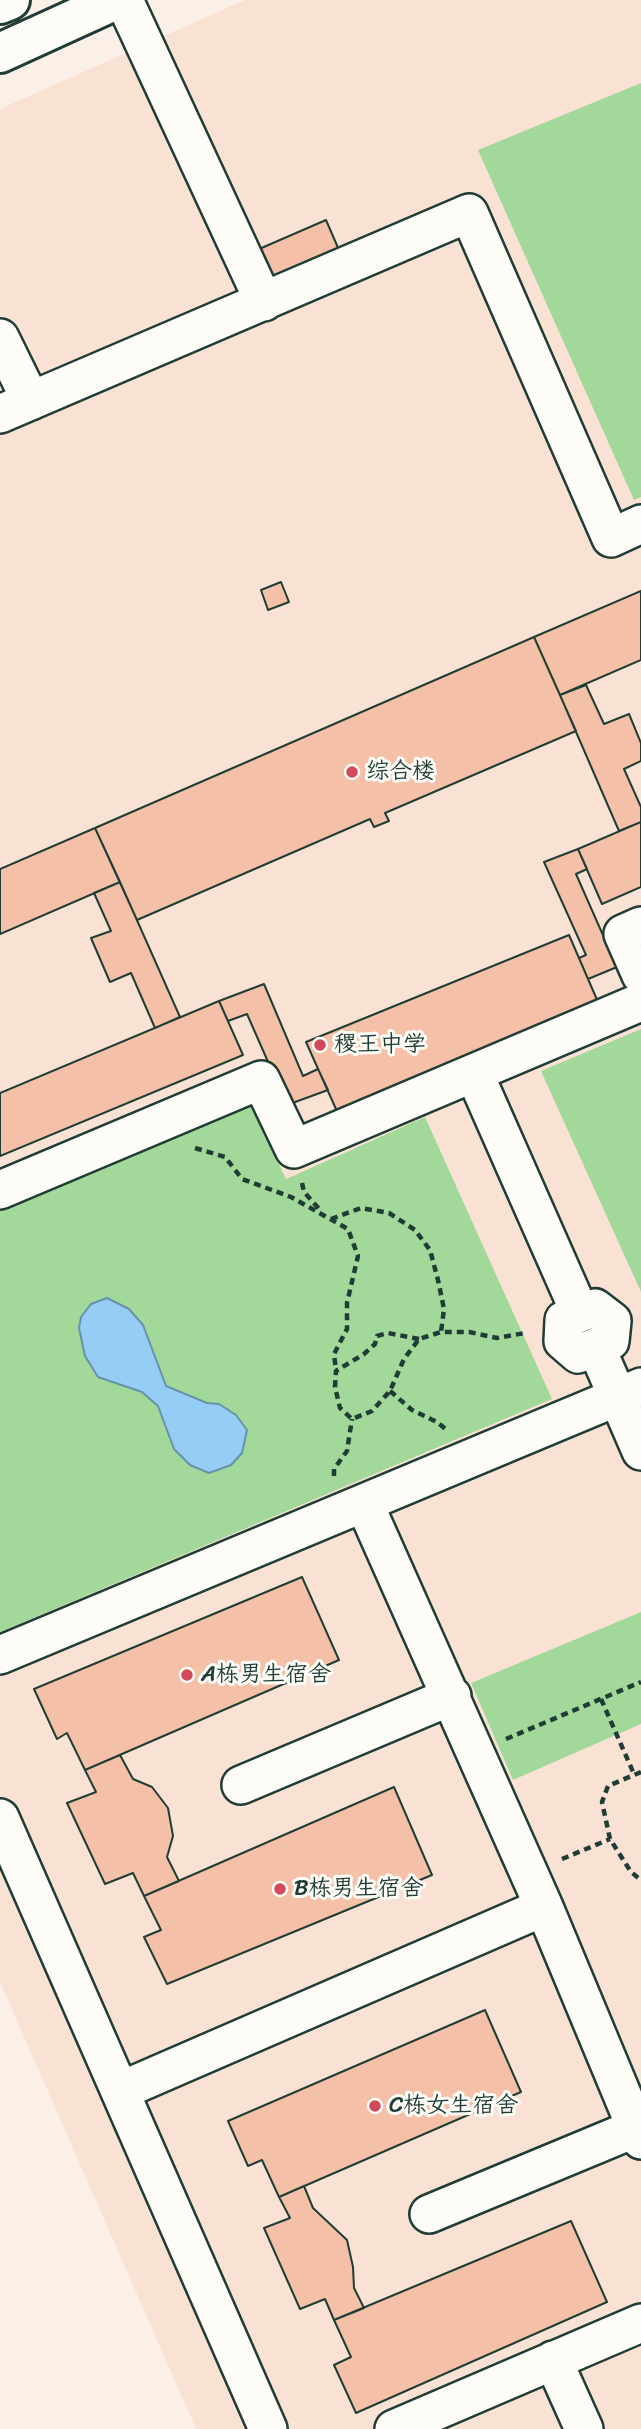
<!DOCTYPE html>
<meta charset="utf-8">
<style>
body{margin:0}
canvas{display:block;background:#fbf0e7}
</style>
<canvas width="641" height="2429"></canvas>
<script>
const c = document.querySelector('canvas').getContext('2d');
c.lineJoin = 'round';
function fillPath(path, color) {
  c.fillStyle = color;
  c.fill(path, 'evenodd');
}
function poly(rows) {
  const path = new Path2D();
  for (const r of rows) {
    path.moveTo(r[0], r[1]);
    for (let i = 2; i < r.length; i += 2) path.lineTo(r[i], r[i + 1]);
  }
  return path;
}
function trace(path, color, width, dash) {
  c.strokeStyle = color;
  c.lineWidth = width;
  c.lineCap = dash ? 'butt' : 'round';
  c.setLineDash(dash || []);
  c.stroke(path);
}
function write(font, color, halo, rows, align = 'center') {
  c.font = font + ' Sriracha,"LXGW WenKai TC",sans-serif';
  c.lineWidth = 6;
  c.setLineDash([]);
  c.textBaseline = 'middle';
  c.strokeStyle = halo;
  c.fillStyle = color;
  for (const [text, x, y, turn = 0] of rows) {
    c.save();
    c.translate(x, y);
    c.rotate((+turn || 0) * Math.PI / 180);
    c.textAlign = isNaN(turn) ? turn : align;
    if (halo) c.strokeText(text, 0, 0);
    c.fillText(text, 0, 0);
    c.restore();
  }
}
fillPath(poly([
 [245,0,641,0,641,2429,196,2429,0,1982,0,109]
]), '#f9e2d4');
fillPath(poly([
 [641,83,641,497,634,500,478,150],
 [641,1029,641,1292,541,1071],
 [247,1098,286,1179,425,1117,552,1399,0,1632,0,1200],
 [641,1612,641,1724,513,1780,471,1683]
]), '#a3d89b');
const water = poly([
 [107,1298,129,1309,143,1325,166,1386,207,1403,219,1404,236,1415,247,1430,242,1453,231,1465,209,1473,190,1465,174,1449,158,1406,142,1392,98,1377,85,1356,79,1328,81,1317,91,1304,107,1298]
]);
fillPath(water, '#96cdf5');
trace(water, '#6693a8', 2);
const building = poly([
 [326,220,339,250,263,283,250,253,326,220],
 [281,582,289,602,268,610,261,590,281,582],
 [641,591,641,660,560,695,534,637,641,591],
 [534,637,576,731,385,813,389,821,374,827,370,819,137,920,95,828,534,637],
 [586,685,604,724,629,714,641,743,641,761,624,769,641,807,641,822,619,831,560,695,586,685],
 [641,822,641,887,602,904,578,849,641,822],
 [95,828,120,882,0,934,0,869,95,828],
 [578,849,587,869,576,874,617,967,588,979,579,958,586,955,544,862,578,849],
 [120,882,180,1017,155,1028,131,973,110,982,91,938,111,931,94,893,120,882],
 [569,935,601,1009,340,1118,306,1042,569,935],
 [264,984,303,1076,318,1069,328,1090,287,1105,247,1014,228,1021,219,1001,264,984],
 [219,1001,243,1055,0,1156,0,1093,219,1001],
 [302,1577,339,1660,85,1770,67,1733,57,1739,34,1689,302,1577],
 [120,1755,133,1779,152,1787,168,1808,173,1836,167,1857,179,1881,144,1896,133,1873,105,1884,67,1803,96,1792,85,1770,120,1755],
 [394,1787,432,1875,167,1984,144,1937,161,1930,144,1896,394,1787],
 [485,2010,521,2092,279,2197,262,2160,248,2166,228,2121,485,2010],
 [304,2186,313,2208,347,2240,353,2267,354,2288,364,2308,334,2320,325,2299,300,2309,264,2228,290,2218,279,2197,304,2186],
 [571,2221,607,2302,356,2413,334,2365,351,2357,334,2320,571,2221]
]);
fillPath(building, '#f5c0a8');
trace(building, '#1f3d34', 2);
const minor = poly([
 [124,0,264,302],
 [0,338,31,401],
 [0,414,469,213,611,538,641,524],
 [641,926,623,934,641,975],
 [474,1073,580,1313,564,1320,563,1341,578,1354,596,1347,641,1451],
 [0,1190,261,1080,294,1149,641,1002],
 [580,1313,595,1308,612,1321,610,1341,596,1347],
 [364,1503,544,1907,641,2140],
 [0,1655,641,1387],
 [241,1785,452,1696],
 [0,1818,268,2429],
 [120,2091,544,1907],
 [429,2214,636,2128],
 [553,2360,584,2429],
 [394,2429,641,2323]
]);
const major = poly([
 [0,4,10,0],
 [0,53,116,0]
]);
trace(minor, '#1f3d34', 42);
trace(major, '#1f3d34', 44);
trace(poly([
 [195,1148,225,1157,242,1179,291,1197,348,1229,358,1256,347,1303,347,1329,334,1354,336,1371],
 [302,1183,304,1192,320,1210],
 [331,1219,361,1208,389,1213,415,1230,430,1250,438,1280,444,1309,441,1332],
 [419,1339,388,1333,377,1336,375,1344,364,1354,336,1371,335,1387,340,1408,352,1419,372,1411,390,1391,404,1359,419,1339,441,1332,469,1332,497,1338,525,1333],
 [390,1391,412,1410,437,1422,448,1431],
 [334,1476,334,1469,347,1451,352,1419],
 [601,1699,634,1774],
 [506,1739,641,1682],
 [641,1772,608,1786,602,1802,610,1839,631,1872,641,1880],
 [562,1859,610,1839]
]), '#1f3d34', 4.5, [7, 5]);
trace(minor, '#fdfcf7', 37);
trace(major, '#fdfcf7', 38);
for (const [x, y, r, color] of [
 [352,772,7,"#d1495b"],
 [320,1045,7,"#d1495b"],
 [187,1675,7,"#d1495b"],
 [280,1889,7,"#d1495b"],
 [375,2106,7,"#d1495b"]
]) {
  const dot = new Path2D();
  dot.arc(x, y, r, 0, 2 * Math.PI);
  c.fillStyle = color;
  c.fill(dot);
  trace(dot, '#fdfcf7', 2.5);
}
write('23px', '#1f3d34', '#fdfcf7', [
 ["综合楼",366,772],
 ["稷王中学",334,1045],
 ["A栋男生宿舍",201,1675],
 ["B栋男生宿舍",294,1889],
 ["C栋女生宿舍",389,2106]
], 'left');
</script>
